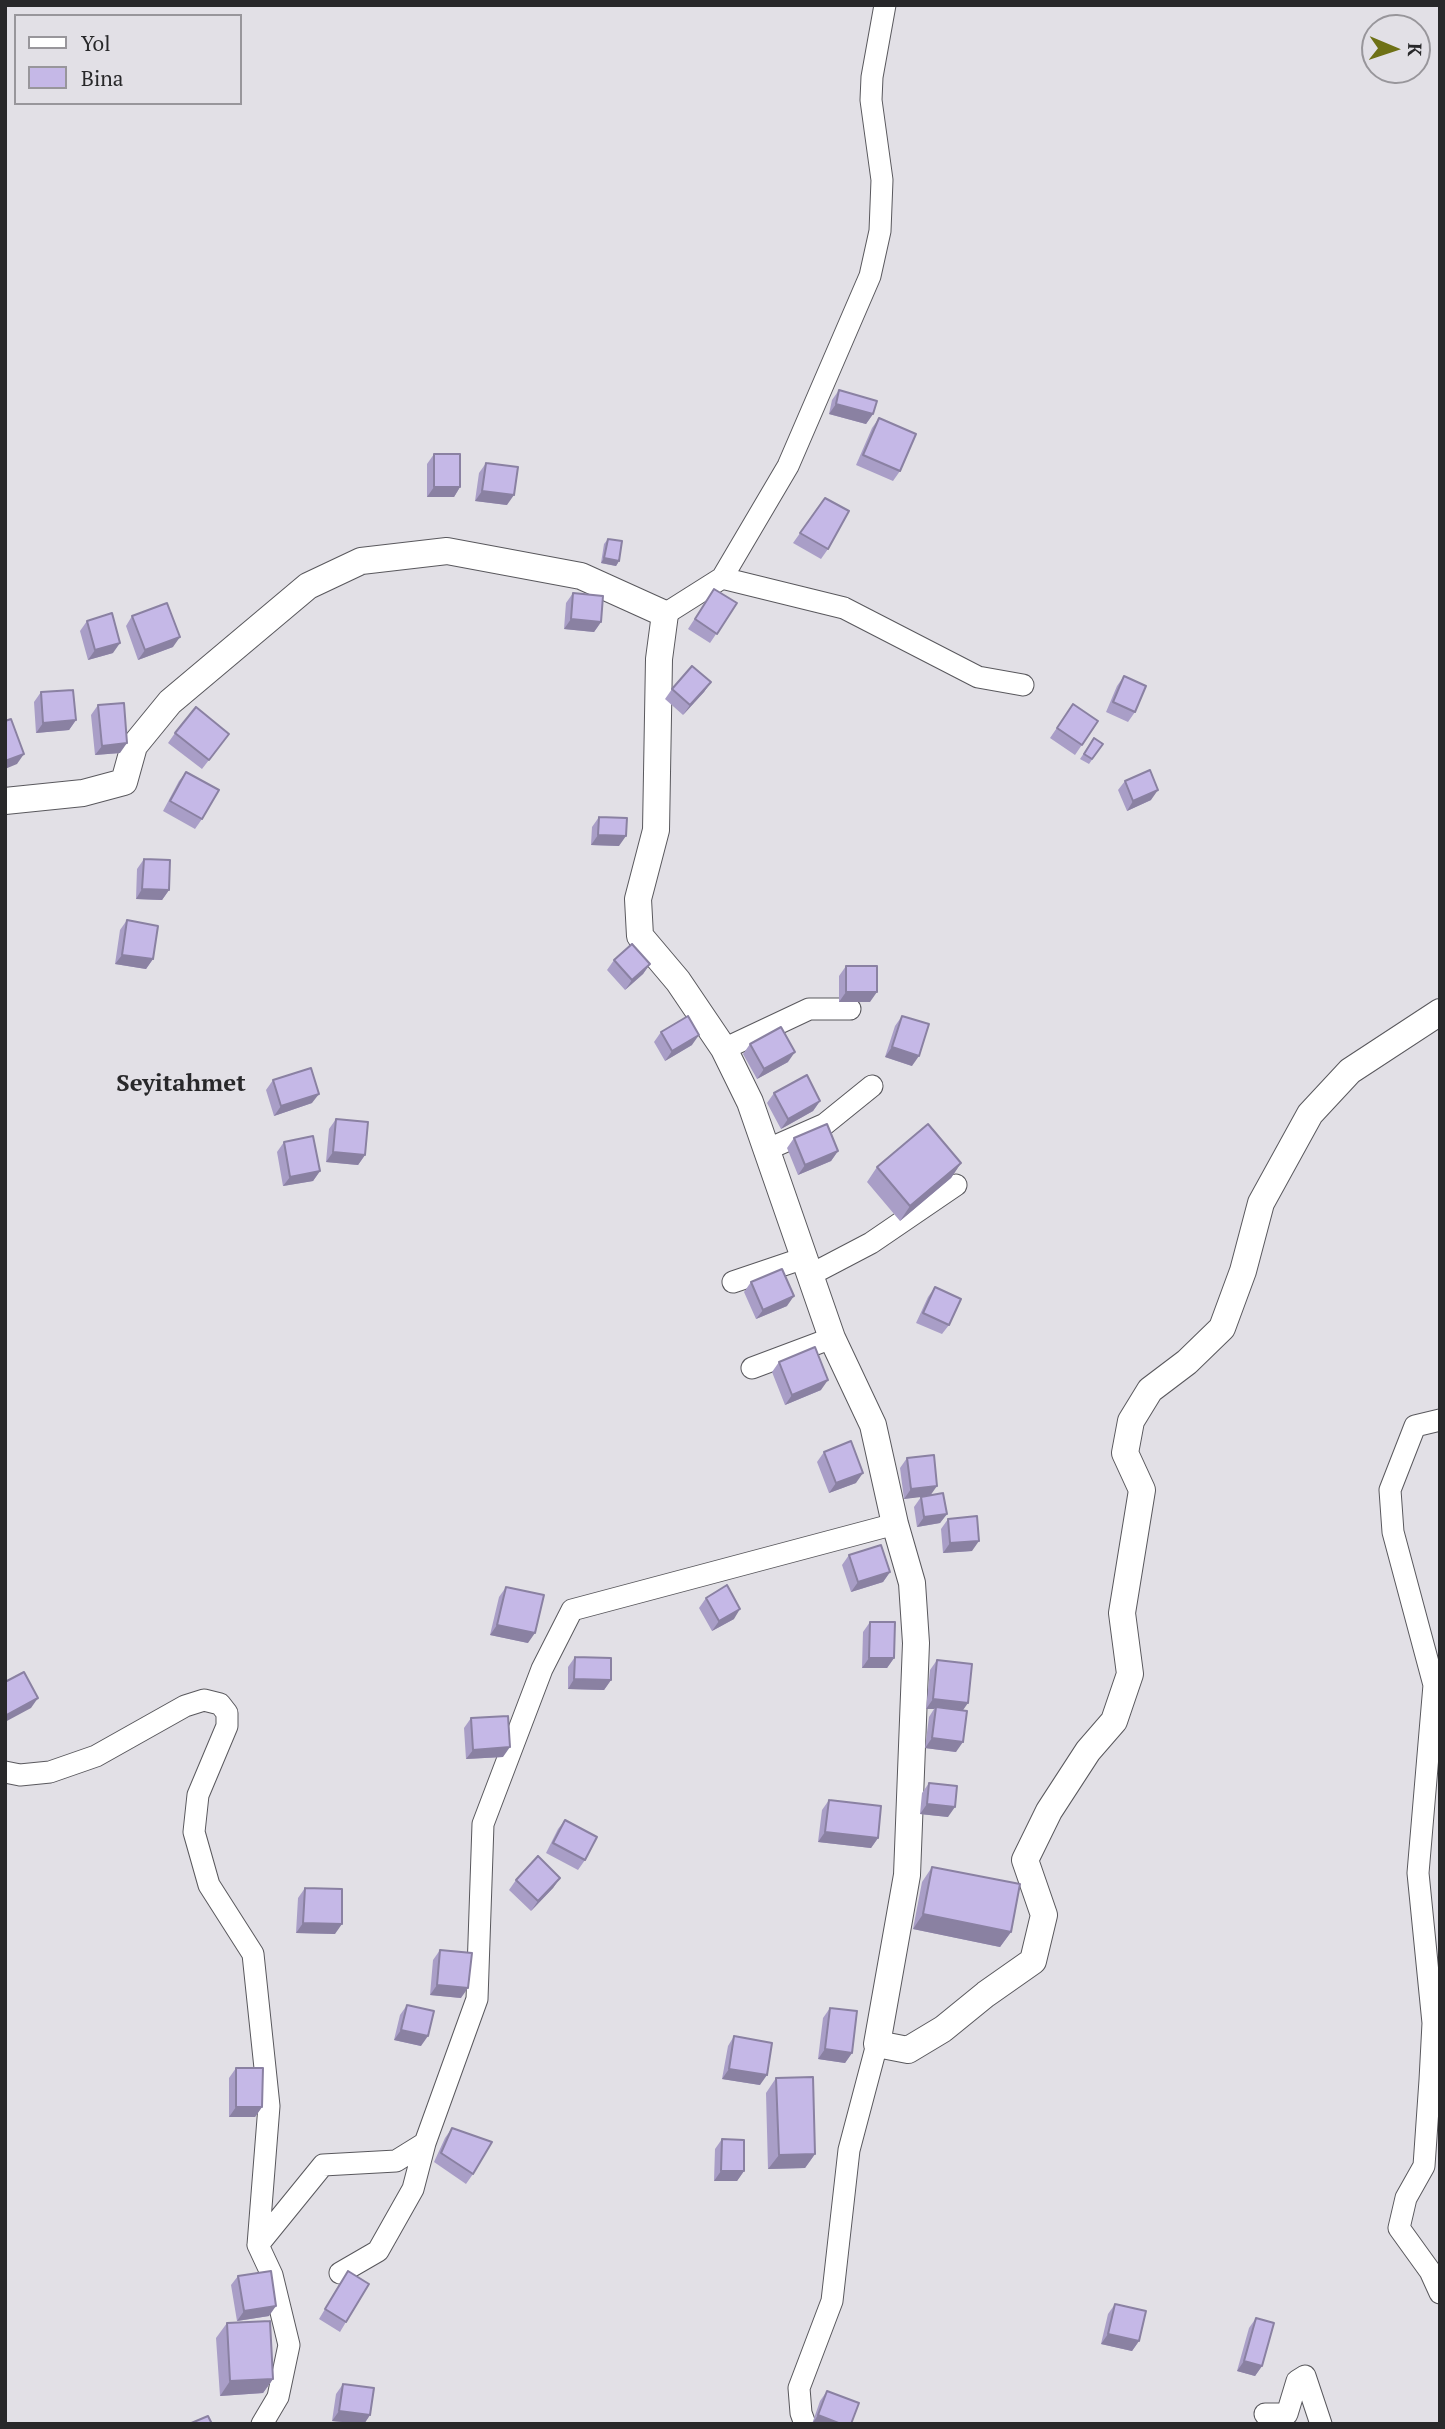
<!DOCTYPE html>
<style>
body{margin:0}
#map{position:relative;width:1445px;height:2429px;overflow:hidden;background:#e2e0e6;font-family:"PT Serif",serif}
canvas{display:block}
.frame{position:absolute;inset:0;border:7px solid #28282a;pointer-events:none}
.legend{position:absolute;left:14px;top:14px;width:228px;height:91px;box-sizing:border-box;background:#e2e0e6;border:2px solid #98969b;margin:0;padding:9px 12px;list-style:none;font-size:21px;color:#28282a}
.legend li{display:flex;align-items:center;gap:14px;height:35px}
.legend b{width:35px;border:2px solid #98969b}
.north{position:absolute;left:1361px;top:14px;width:70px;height:70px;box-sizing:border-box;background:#e2e0e6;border:2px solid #98969b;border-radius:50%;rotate:92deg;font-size:19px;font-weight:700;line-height:28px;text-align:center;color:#28282a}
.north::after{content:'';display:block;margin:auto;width:24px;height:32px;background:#6e7116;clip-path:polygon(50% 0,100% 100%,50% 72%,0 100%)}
</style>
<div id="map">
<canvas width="1445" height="2429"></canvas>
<div class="frame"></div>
<ul class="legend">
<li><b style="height:9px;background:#fff"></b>Yol</li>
<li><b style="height:19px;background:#c5b8e7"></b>Bina</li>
</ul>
<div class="north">K</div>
</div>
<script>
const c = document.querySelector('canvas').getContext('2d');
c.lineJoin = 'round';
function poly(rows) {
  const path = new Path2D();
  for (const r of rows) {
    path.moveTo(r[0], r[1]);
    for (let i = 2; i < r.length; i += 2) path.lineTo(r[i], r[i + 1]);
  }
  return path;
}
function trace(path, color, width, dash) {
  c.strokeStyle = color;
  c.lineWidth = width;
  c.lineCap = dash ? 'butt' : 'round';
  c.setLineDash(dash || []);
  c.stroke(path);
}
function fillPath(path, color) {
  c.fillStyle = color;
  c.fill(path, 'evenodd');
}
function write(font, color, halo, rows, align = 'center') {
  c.font = font + ' "PT Serif",serif';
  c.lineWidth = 6;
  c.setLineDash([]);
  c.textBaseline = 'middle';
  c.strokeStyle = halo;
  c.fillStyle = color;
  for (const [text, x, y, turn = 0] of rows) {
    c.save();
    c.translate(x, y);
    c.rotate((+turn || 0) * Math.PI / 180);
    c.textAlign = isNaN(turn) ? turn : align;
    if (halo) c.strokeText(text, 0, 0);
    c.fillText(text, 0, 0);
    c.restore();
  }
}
const minor = poly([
 [722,578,844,608,978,677,1023,685],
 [665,614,722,578,788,466,870,276,880,231,882,180,871,100,872,77,885,5],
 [724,1049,809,1009,850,1009],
 [766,1150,825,1124,872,1086],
 [810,1275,871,1243,956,1185],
 [733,1282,804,1258],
 [752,1368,832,1338],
 [1440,1420,1415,1426,1390,1490,1393,1532,1434,1685,1418,1873,1433,2023,1430,2080,1424,2166,1406,2198,1399,2228,1430,2271,1440,2293],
 [5,1772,20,1775,50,1772,96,1756,185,1706,204,1700,220,1704,227,1713,227,1726,198,1795,194,1832,209,1885,253,1954,269,2106,258,2245],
 [340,2273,378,2251,413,2189,425,2143],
 [1265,2414,1287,2414,1297,2381,1305,2376,1321,2424],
 [262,2424,278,2397,289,2345,272,2275,258,2245,323,2165,396,2161,425,2143,477,1999,483,1824,542,1669,572,1610,895,1524],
 [805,2424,801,2413,799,2388,832,2301,849,2150,877,2044]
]);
const tertiary = poly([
 [5,801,83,793,124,782,134,746,170,702,308,586,361,561,447,551,581,576,665,614,659,659,656,830,638,899,640,936,678,981,724,1049,750,1102,832,1338,873,1425,895,1524,912,1583,916,1643,907,1875,877,2044,908,2050,943,2029,986,1994,1033,1961,1044,1915,1025,1860,1049,1811,1088,1751,1114,1721,1130,1674,1122,1613,1142,1490,1125,1453,1131,1421,1150,1390,1187,1362,1222,1328,1243,1271,1261,1203,1310,1114,1350,1071,1440,1012]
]);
trace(minor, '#59585d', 23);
trace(tertiary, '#59585d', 28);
trace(minor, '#fff', 21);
trace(tertiary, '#fff', 26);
fillPath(poly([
 [839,390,873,414,866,424,829,414,832,400],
 [879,418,900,471,893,481,856,465,872,428],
 [434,454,460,487,454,497,427,497,427,464],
 [486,463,507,505,475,501,479,473],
 [825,498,828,549,821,559,793,543],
 [608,539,619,561,616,566,601,563,604,544],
 [714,589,737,603,710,643,688,629],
 [573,593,601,622,594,632,564,629,566,603],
 [132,616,173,647,138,660,126,626],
 [87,621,113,653,88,660,80,631],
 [1124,676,1135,712,1128,722,1106,712,1117,686],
 [711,682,704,692,683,715,665,699,672,689],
 [41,692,76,720,69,730,36,733,34,702],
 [1073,704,1098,721,1075,755,1050,738],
 [98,705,120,753,95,755,91,715],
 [175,733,229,734,202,769,168,743],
 [1094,738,1103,744,1089,764,1080,759],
 [186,772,202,819,195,829,163,811,179,781],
 [1125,781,1151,800,1127,811,1118,790],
 [599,817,619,846,591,845,592,827],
 [144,859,169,890,162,900,136,899,137,869],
 [127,920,153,959,146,969,115,964,120,930],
 [614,960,650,964,643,974,625,990,607,970],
 [846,966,870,1002,839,1002,839,976],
 [902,1016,912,1066,885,1057,895,1026],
 [661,1032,692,1045,665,1061,654,1042],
 [750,1044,788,1062,757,1079,743,1054],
 [273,1080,312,1103,274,1116,266,1090],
 [774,1093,820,1101,813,1111,781,1129,767,1103],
 [336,1119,365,1155,358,1165,326,1162,329,1129],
 [794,1138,838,1151,831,1161,798,1175,787,1148],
 [284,1142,320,1171,313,1181,283,1186,277,1152],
 [961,1163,951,1178,900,1221,867,1182,877,1167],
 [751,1282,787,1306,756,1319,744,1292],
 [935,1287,949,1325,942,1334,916,1323,928,1297],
 [779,1362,821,1390,785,1405,772,1372],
 [824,1452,856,1483,829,1493,817,1462],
 [907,1458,930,1495,947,1514,940,1523,917,1527,914,1507,921,1497,923,1496,904,1499,900,1468],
 [948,1519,972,1551,943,1553,941,1529],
 [849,1555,890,1572,883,1582,851,1592,842,1565],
 [506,1587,528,1643,490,1635,499,1597],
 [706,1598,734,1619,712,1631,699,1608],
 [870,1622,894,1658,887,1668,862,1668,863,1632],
 [575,1657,611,1680,604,1690,568,1689,568,1667],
 [937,1660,963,1710,956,1752,925,1748,929,1717,934,1709,926,1709,930,1670],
 [471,1718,503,1757,466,1759,464,1728],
 [929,1783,948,1817,920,1814,922,1793],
 [829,1800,878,1838,871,1848,818,1842,822,1810],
 [565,1820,585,1860,578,1870,546,1853,558,1829],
 [932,1867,1011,1932,1000,1947,913,1929,922,1882],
 [560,1878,553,1888,531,1911,509,1890,516,1880],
 [305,1888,335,1934,296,1933,298,1898],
 [440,1950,461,1998,430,1995,433,1960],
 [407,2005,421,2046,394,2040,400,2015],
 [830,2008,852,2053,845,2063,818,2059,823,2018],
 [734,2036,760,2085,722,2079,728,2046],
 [236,2068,262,2107,255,2117,229,2117,229,2078],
 [776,2078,815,2154,805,2168,768,2169,766,2093],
 [452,2128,473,2174,466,2184,434,2162,445,2138],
 [722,2139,744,2171,737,2181,714,2181,715,2149],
 [348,2271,346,2322,340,2332,319,2319],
 [238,2276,269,2316,237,2321,231,2285],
 [1115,2304,1139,2341,1132,2351,1101,2344,1108,2314],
 [1256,2318,1262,2366,1255,2376,1237,2371,1249,2328],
 [227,2323,273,2379,263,2393,220,2396,216,2338],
 [343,2384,370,2415,364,2424,332,2421,336,2394],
 [827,2391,851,2424,812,2424,820,2401]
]), '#a99ec7');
fillPath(poly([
 [836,404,873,414,866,424,829,414],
 [434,487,460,487,454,497,427,497],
 [482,491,514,495,507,505,475,501],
 [604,558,619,561,616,566,601,563],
 [571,619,601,622,594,632,564,629],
 [180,637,173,647,138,660,145,650],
 [120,643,113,653,88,660,95,650],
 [711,682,704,692,683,715,690,705],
 [76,720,69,730,36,733,43,723],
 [127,743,120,753,95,755,102,746],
 [24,754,17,764,5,769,5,761],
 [1158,790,1151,800,1127,811,1133,801],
 [598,835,626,836,619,846,591,845],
 [142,889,169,890,162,900,136,899],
 [122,955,153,959,146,969,115,964],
 [650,964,643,974,625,990,632,980],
 [846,992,877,992,870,1002,839,1002],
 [699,1035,692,1045,665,1061,672,1051],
 [892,1047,919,1056,912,1066,885,1057],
 [795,1052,788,1062,757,1079,764,1069],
 [319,1094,312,1103,274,1116,281,1106],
 [820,1101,813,1111,781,1129,788,1119],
 [838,1151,831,1161,798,1175,805,1165],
 [333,1152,365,1155,358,1165,326,1162],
 [961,1163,951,1178,900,1221,910,1206],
 [320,1171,313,1181,283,1186,290,1177],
 [794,1296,787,1306,756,1319,763,1310],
 [828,1380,821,1390,785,1405,792,1395],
 [863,1473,856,1483,829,1493,836,1483],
 [937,1486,930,1496,904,1499,911,1489],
 [947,1514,940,1523,917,1527,924,1517],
 [979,1541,972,1551,943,1553,950,1543],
 [890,1572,883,1582,851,1592,858,1582],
 [740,1609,734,1619,712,1631,719,1621],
 [497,1625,535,1633,528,1643,490,1635],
 [869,1658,894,1658,887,1668,862,1668],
 [574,1679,611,1680,604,1690,568,1689],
 [38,1698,31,1708,5,1722,5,1716],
 [933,1699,968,1703,961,1713,936,1707,934,1709,926,1709],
 [932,1738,963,1742,956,1752,925,1748],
 [510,1747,503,1757,466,1759,473,1750],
 [927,1804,955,1807,948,1817,920,1814],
 [825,1832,878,1838,871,1848,818,1842],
 [560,1878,553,1888,531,1911,538,1901],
 [923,1914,1011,1932,1000,1947,913,1929],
 [303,1923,342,1924,335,1934,296,1933],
 [437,1985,468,1988,461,1998,430,1995],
 [401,2030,428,2036,421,2046,394,2040],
 [825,2049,852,2053,845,2063,818,2059],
 [729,2069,767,2075,760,2085,722,2079],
 [236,2107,262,2107,255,2117,229,2117],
 [815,2154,805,2168,768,2169,779,2155],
 [721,2171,744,2171,737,2181,714,2181],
 [276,2306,269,2316,237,2321,244,2311],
 [1108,2334,1139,2341,1132,2351,1101,2344],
 [1244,2361,1262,2366,1255,2376,1237,2371],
 [273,2379,263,2393,220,2396,230,2381],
 [339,2411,370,2415,364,2424,332,2421],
 [818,2415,841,2424,812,2424]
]), '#8a81a2');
const building = poly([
 [839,390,877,401,873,414,836,404,839,390],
 [879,418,916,434,900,471,863,455,879,418],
 [434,454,460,454,460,487,434,487,434,454],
 [486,463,518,467,514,495,482,491,486,463],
 [825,498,849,511,828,549,800,533,825,498],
 [608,539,622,541,619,561,604,558,608,539],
 [714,589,737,603,717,634,695,619,714,589],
 [573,593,603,596,601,622,571,619,573,593],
 [167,603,180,637,145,650,132,616,167,603],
 [112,613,120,643,95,650,87,621,112,613],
 [692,666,711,682,690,705,672,689,692,666],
 [1124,676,1146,686,1135,712,1113,702,1124,676],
 [73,690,76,720,43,723,41,692,73,690],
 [124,703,127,743,102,746,98,705,124,703],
 [1073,704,1098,721,1082,745,1057,728,1073,704],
 [196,707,229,734,209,760,175,733,196,707],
 [11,719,24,754,5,761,5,721,11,719],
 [1094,738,1103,744,1092,759,1084,754,1094,738],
 [1150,770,1158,790,1133,801,1125,781,1150,770],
 [186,772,219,790,202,819,170,801,186,772],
 [599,817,627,818,626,836,598,835,599,817],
 [144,859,170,860,169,890,142,889,144,859],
 [127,920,158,926,153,959,122,955,127,920],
 [632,944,650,964,632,980,614,960,632,944],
 [846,966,877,966,877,992,846,992,846,966],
 [688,1016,699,1035,672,1051,661,1032,688,1016],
 [902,1016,929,1024,919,1056,892,1047,902,1016],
 [781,1027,795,1052,764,1069,750,1044,781,1027],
 [311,1068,319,1094,281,1106,273,1080,311,1068],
 [807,1075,820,1101,788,1119,774,1093,807,1075],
 [336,1119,368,1122,365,1155,333,1152,336,1119],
 [827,1124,838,1151,805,1165,794,1138,827,1124],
 [928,1124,961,1163,910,1206,877,1167,928,1124],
 [313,1136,320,1171,290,1177,284,1142,313,1136],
 [782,1269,794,1296,763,1310,751,1282,782,1269],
 [935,1287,961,1299,949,1325,923,1313,935,1287],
 [815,1347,828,1380,792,1395,779,1362,815,1347],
 [851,1441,863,1473,836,1483,824,1452,851,1441],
 [934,1455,937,1486,911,1489,907,1458,934,1455],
 [943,1493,947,1514,924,1517,921,1497,943,1493],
 [977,1516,979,1541,950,1543,948,1519,977,1516],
 [881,1545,890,1572,858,1582,849,1555,881,1545],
 [727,1585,740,1609,719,1621,706,1598,727,1585],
 [506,1587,544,1595,535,1633,497,1625,506,1587],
 [870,1622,895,1622,894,1658,869,1658,870,1622],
 [575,1657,611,1658,611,1680,574,1679,575,1657],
 [937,1660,972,1664,968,1703,933,1699,937,1660],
 [24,1672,38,1698,5,1716,5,1682,24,1672],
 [936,1707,967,1711,963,1742,932,1738,936,1707],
 [508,1716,510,1747,473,1750,471,1718,508,1716],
 [929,1783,957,1786,955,1807,927,1804,929,1783],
 [829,1800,881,1806,878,1838,825,1832,829,1800],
 [565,1820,597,1837,585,1860,553,1843,565,1820],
 [538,1856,560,1878,538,1901,516,1880,538,1856],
 [932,1867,1020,1884,1011,1932,923,1914,932,1867],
 [305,1888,342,1889,342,1924,303,1923,305,1888],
 [440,1950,472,1953,468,1988,437,1985,440,1950],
 [407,2005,434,2011,428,2036,401,2030,407,2005],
 [830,2008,857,2011,852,2053,825,2049,830,2008],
 [734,2036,772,2043,767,2075,729,2069,734,2036],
 [236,2068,263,2068,262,2107,236,2107,236,2068],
 [813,2077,815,2154,779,2155,776,2078,813,2077],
 [452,2128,492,2142,473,2174,441,2153,452,2128],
 [722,2139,744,2140,744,2171,721,2171,722,2139],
 [271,2271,276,2306,244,2311,238,2276,271,2271],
 [348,2271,369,2284,346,2322,325,2309,348,2271],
 [1115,2304,1146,2311,1139,2341,1108,2334,1115,2304],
 [1256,2318,1274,2323,1262,2366,1244,2361,1256,2318],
 [270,2321,273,2379,230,2381,227,2323,270,2321],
 [343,2384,374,2388,370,2415,339,2411,343,2384],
 [827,2391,859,2403,851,2424,841,2424,818,2415,827,2391],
 [208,2416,212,2424,189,2424,208,2416]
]);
fillPath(building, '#c5b8e7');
trace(building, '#8a81a2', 2);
write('bold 24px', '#28282a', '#e2e0e6', [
 ["Seyitahmet",181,1084]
]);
</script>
